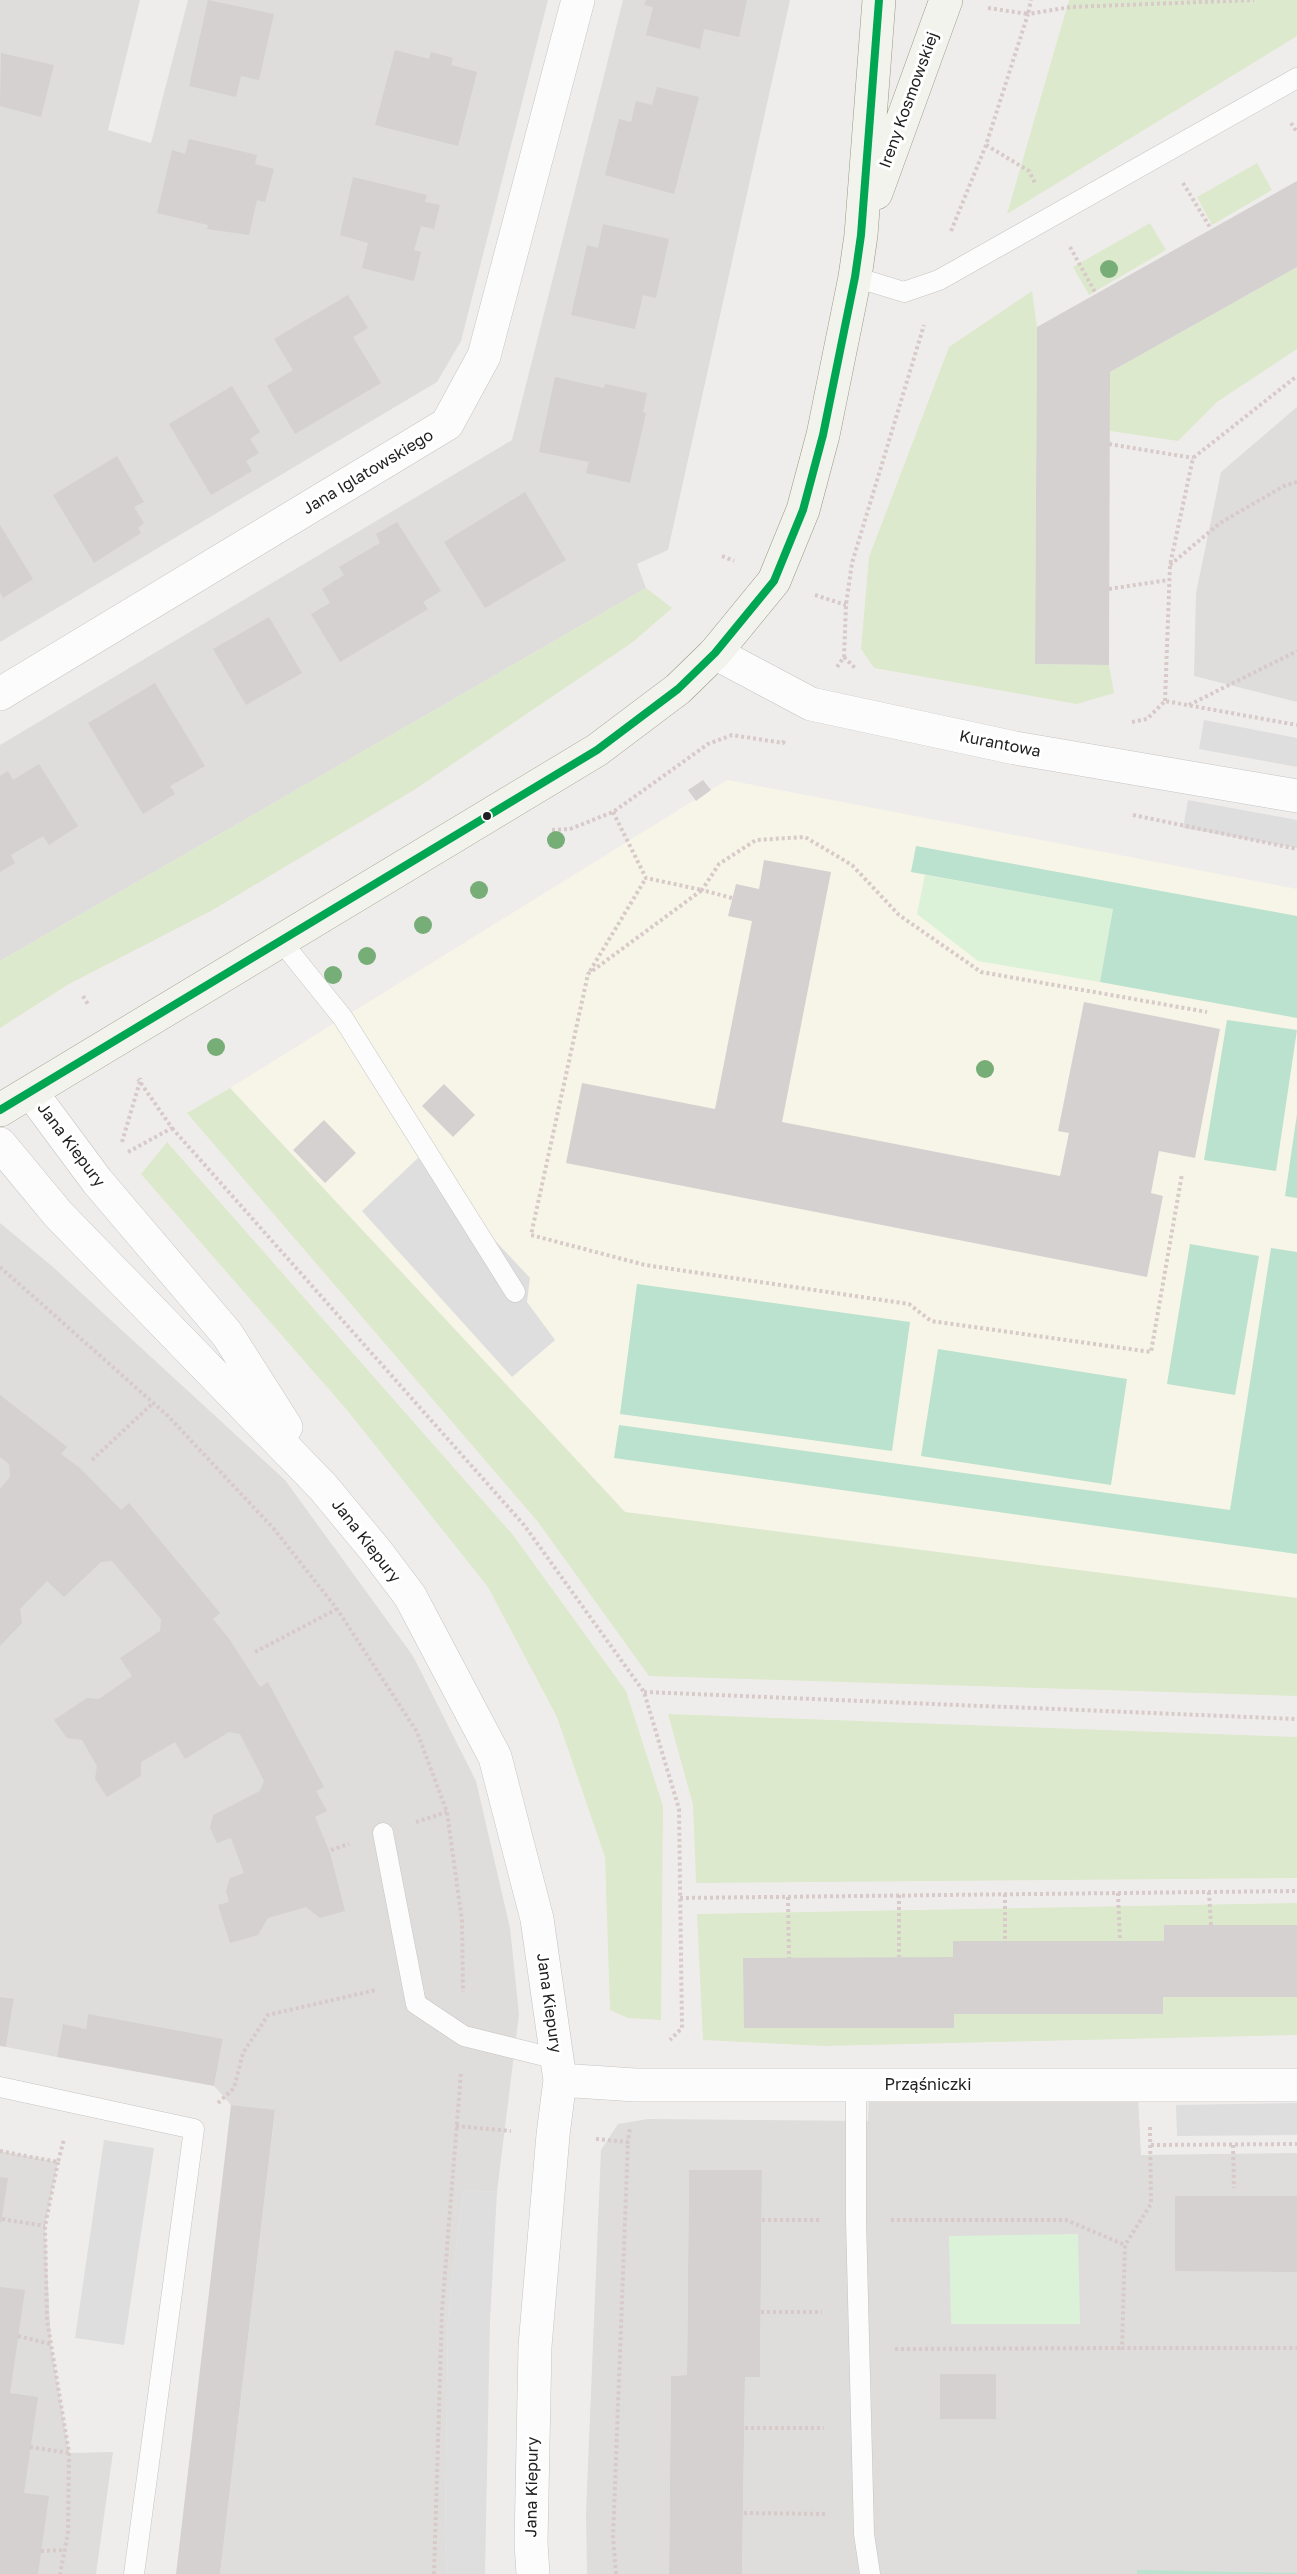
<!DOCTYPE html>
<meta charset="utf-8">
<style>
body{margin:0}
canvas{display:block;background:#efedeb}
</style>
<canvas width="1297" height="2574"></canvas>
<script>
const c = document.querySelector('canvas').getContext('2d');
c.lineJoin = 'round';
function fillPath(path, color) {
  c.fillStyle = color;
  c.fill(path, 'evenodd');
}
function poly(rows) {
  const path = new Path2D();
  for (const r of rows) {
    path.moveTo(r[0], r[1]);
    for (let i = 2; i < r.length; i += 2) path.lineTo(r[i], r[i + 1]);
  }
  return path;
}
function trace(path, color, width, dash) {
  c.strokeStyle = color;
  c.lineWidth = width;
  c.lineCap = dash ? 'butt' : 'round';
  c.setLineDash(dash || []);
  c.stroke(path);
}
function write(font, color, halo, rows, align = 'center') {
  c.font = font + ' "Golos Text",sans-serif';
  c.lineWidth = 6;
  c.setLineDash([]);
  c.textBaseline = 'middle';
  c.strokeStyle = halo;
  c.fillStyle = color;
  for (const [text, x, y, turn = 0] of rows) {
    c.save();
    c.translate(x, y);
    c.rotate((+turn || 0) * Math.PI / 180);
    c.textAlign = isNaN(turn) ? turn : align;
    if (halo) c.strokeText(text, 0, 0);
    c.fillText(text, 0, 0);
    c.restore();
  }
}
fillPath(poly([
 [0,0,140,0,108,130,151,143,188,0,548,0,461,341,437,382,0,642],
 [623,0,790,0,668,550,637,564,646,588,0,961,0,745,512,440],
 [1297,407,1297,702,1194,676,1196,593,1221,472],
 [0,1223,53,1267,285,1480,413,1656,476,1781,510,1928,519,2014,497,2192,463,2190,448,2317,445,2540,447,2574,220,2574,275,2111,231,2105,214,2086,223,2040,88,2015,86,2029,63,2025,57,2057,6,2047,14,2000,0,1997],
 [1138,2095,1141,2155,1297,2153,1297,2574,742,2574,745,2377,760,2376,762,2171,689,2170,687,2375,671,2376,669,2574,587,2574,586,2513,601,2150,618,2124,648,2119,868,2121,869,2098],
 [0,2151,58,2162,45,2226,51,2344,69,2453,113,2452,96,2574,0,2574]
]), '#dedddc');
fillPath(poly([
 [727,780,1297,889,1297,1598,625,1512,230,1088]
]), '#f7f5e8');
fillPath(poly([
 [1069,0,1297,0,1297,36,1007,214],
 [1257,163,1272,190,1212,225,1197,197],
 [1150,223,1166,250,1089,295,1073,267],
 [1297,267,1297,349,1217,402,1178,441,1110,431,1110,372],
 [1032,291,1037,327,1035,664,1109,665,1114,693,1077,704,874,668,861,649,869,557,949,347],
 [646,588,672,608,633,642,414,790,211,911,69,984,0,1028,0,961],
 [230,1088,625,1512,1297,1598,1297,1696,649,1676,538,1522,187,1113],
 [167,1142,513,1535,626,1691,663,1806,661,2020,628,2018,610,2010,605,1857,557,1717,488,1587,347,1410,141,1174],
 [668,1714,1297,1737,1297,1878,696,1883,693,1805],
 [1297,1903,1297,2035,824,2046,703,2040,697,1914]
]), '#dde9cc');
fillPath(poly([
 [925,875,1113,909,1100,982,978,961,917,914],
 [1078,2234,1080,2324,951,2324,949,2236]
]), '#dbf2d9');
fillPath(poly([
 [916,846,1297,916,1297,1018,1100,982,1113,909,911,872],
 [1227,1020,1297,1030,1276,1171,1204,1160],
 [1297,1114,1297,1198,1285,1196],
 [1190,1244,1259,1256,1235,1395,1167,1384],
 [1271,1248,1297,1252,1297,1554,614,1458,619,1425,1230,1510],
 [637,1284,910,1322,892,1451,620,1414],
 [938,1349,1127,1379,1111,1485,921,1456],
 [1137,2570,1297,2573,1297,2574,1137,2574]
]), '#bae2ce');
fillPath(poly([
 [1204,720,1297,738,1297,767,1199,749],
 [1188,800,1297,820,1297,848,1183,828],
 [418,1158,530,1278,527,1302,555,1340,512,1377,362,1211],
 [1297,2103,1297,2135,1177,2136,1176,2105],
 [104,2140,154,2148,124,2345,75,2338],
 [463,2190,497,2192,490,2320,485,2574,447,2574,445,2540,448,2317]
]), '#dfdede');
fillPath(poly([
 [208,0,274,14,259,80,241,76,236,97,189,86],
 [646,0,747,0,739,37,704,29,700,49,646,35,653,7,644,5],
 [395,50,429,59,431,52,453,58,451,65,477,72,458,146,375,125],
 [1,53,54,65,41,117,0,106],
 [657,87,699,97,674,194,605,175,619,119,631,122,636,101,652,105],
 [189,139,257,155,255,164,274,169,265,202,257,200,249,235,207,229,208,225,157,213,172,150,185,154],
 [353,177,427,195,425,202,440,205,434,229,421,226,414,250,421,252,414,281,362,268,368,243,340,235],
 [1297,181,1297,267,1110,372,1109,665,1035,664,1037,327],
 [603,224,669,239,656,298,643,295,635,329,571,315,587,245,598,248],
 [348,295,368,328,353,337,381,383,295,434,267,386,293,370,274,339],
 [555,377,604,388,605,384,647,393,643,412,646,413,630,483,586,473,589,462,539,452],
 [232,386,260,432,250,439,259,453,246,461,252,471,211,495,169,424],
 [117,456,144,502,134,507,144,523,138,528,141,533,94,563,53,495],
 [525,492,566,560,485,608,444,542],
 [397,522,441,591,423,602,428,609,340,662,311,614,330,603,322,589,344,575,339,567,380,543,376,534],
 [0,525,33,579,3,598,0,592],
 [269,617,302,673,246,705,213,649],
 [155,683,205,766,170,786,175,794,143,814,88,723],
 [39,764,78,826,49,845,43,836,11,855,15,863,0,872,0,776,8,771,13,780],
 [703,780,711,790,696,801,688,790],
 [764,860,831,872,782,1122,1060,1176,1069,1133,1058,1131,1084,1002,1220,1029,1195,1158,1159,1151,1151,1193,1163,1196,1147,1277,566,1163,582,1083,715,1109,752,921,728,916,736,884,759,889],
 [444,1084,475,1115,453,1137,422,1106],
 [324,1120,356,1153,325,1183,293,1150],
 [0,1395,67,1447,61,1454,80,1468,121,1510,129,1503,220,1613,213,1619,230,1640,260,1687,268,1682,324,1787,316,1791,327,1811,315,1817,330,1853,345,1911,320,1918,306,1907,268,1918,258,1935,230,1943,218,1905,229,1902,226,1891,230,1878,244,1873,231,1838,217,1843,210,1828,213,1815,260,1791,264,1781,240,1734,229,1732,185,1759,175,1742,141,1762,141,1776,107,1797,95,1779,97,1766,82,1740,67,1738,54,1720,87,1698,99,1699,132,1676,120,1658,160,1631,161,1619,112,1561,101,1562,64,1597,47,1581,20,1609,22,1623,0,1646,0,1489,10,1477,9,1464,0,1457],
 [1164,1925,1297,1925,1297,1997,1163,1997,1163,2014,954,2014,954,2028,744,2028,743,1958,953,1957,953,1941,1164,1941],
 [0,1997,14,1999,6,2047,0,2046],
 [88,2014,223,2039,214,2086,57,2057,63,2024,86,2029],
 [231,2105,275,2110,220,2574,176,2574],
 [689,2170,762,2170,760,2377,745,2377,742,2574,669,2574,671,2376,687,2375],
 [0,2177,8,2178,1,2223,0,2223],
 [1175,2196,1297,2196,1297,2272,1175,2271],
 [0,2287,25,2290,10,2393,38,2397,24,2493,49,2496,38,2574,0,2574],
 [940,2374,996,2374,996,2419,940,2419]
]), '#d4d1d0');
const lane = poly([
 [855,277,904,292,939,280,1297,78],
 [281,941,343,1018,515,1292],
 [383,1833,416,2004,464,2036,557,2059],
 [856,2085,856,2220,864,2534,870,2574],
 [0,2087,194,2129,134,2574]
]);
const street = poly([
 [715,653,811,704,1015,748,1297,796],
 [0,694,447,424,484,356,578,0],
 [31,1092,97,1181,227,1334,286,1427],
 [0,1144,58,1214,323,1487,376,1551,410,1596,495,1757,537,1919,560,2080,553,2135,535,2346,531,2543,533,2574],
 [560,2080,635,2085,1297,2085]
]);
const secondary = poly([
 [876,193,946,0],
 [0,1110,597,750,678,689,715,653,774,581,803,510,823,435,855,277,861,235,879,0]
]);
trace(lane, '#c5c4c3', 21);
trace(street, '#c5c4c3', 34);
trace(secondary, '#989884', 34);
trace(poly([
 [988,8,1028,14,1031,0],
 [1291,123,1297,132],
 [986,145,1029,171,1035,183],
 [1183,183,1211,229],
 [951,231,986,145,1028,14,1071,7,1254,0],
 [1070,247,1096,294],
 [1109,444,1193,458],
 [722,556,734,561],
 [1170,565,1220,523,1284,486,1297,482],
 [1109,589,1168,580],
 [815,595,846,605],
 [844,657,856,669],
 [837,667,844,657,846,605,852,563,924,325],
 [1165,701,1170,565,1193,458,1297,376],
 [1189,705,1297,651],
 [1132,722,1147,719,1165,701,1297,725],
 [613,812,646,878,702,890,588,974,531,1235,645,1265,909,1304,931,1321,1151,1352,1182,1174],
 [1133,815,1297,849],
 [552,830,570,829,613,812,708,744,732,735,783,743,785,739],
 [732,898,702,890,719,864,756,840,805,837,852,865,899,915,981,972,1207,1012],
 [590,971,646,878],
 [83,996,89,1006],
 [172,1128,524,1525,644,1692,679,1809,682,2028,670,2040],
 [122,1142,141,1078],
 [128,1152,172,1128,138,1079],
 [0,1267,168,1416,274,1529,337,1609,417,1732,447,1812,462,1921,463,1992],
 [92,1460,153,1403],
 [255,1652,337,1609],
 [644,1692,1297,1719],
 [416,1822,447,1812],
 [331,1850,349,1844],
 [1209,1892,1211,1925],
 [1118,1893,1120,1941],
 [1005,1894,1005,1941],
 [899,1895,899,1957],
 [788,1897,789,1958],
 [680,1898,1297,1891],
 [218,2103,234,2088,243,2053,268,2015,376,1990],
 [456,2126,511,2131],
 [1150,2127,1151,2204,1125,2245,1122,2348,1297,2348],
 [596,2139,628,2142,630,2128],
 [1151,2145,1297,2144],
 [1233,2145,1234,2188],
 [0,2151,58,2162,64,2139],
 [58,2162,45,2226,47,2320,69,2453,68,2533,60,2574],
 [2,2219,45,2226],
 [762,2220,820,2220],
 [891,2220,1066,2220,1125,2245],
 [761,2312,822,2312],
 [18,2336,51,2344],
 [895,2349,1122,2348],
 [745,2428,824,2428],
 [30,2447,69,2453],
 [744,2513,826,2514],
 [41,2551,65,2550],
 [434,2574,442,2311,461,2072],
 [616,2574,613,2538,628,2142]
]), '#d7cac9', 4, [3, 3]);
trace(lane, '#fdfcfc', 20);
trace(street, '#fdfcfc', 33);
trace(secondary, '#f3f3ed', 33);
trace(poly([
 [0,1110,597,750,678,689,715,653,774,581,803,510,823,435,855,277,861,235,879,0]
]), '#00a651', 8);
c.fillStyle = '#77ad77';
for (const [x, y] of [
 [1109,269],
 [556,840],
 [479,890],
 [423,925],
 [367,956],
 [333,975],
 [216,1047],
 [985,1069]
]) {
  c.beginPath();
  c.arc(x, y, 9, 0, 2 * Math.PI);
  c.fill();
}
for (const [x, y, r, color] of [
 [487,816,5,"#212121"]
]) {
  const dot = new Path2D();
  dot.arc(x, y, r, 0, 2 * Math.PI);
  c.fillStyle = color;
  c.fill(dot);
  trace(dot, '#fff', 2);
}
write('16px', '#212121', '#fff', [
 ["Ireny Kosmowskiej",909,100,-70],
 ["Jana Iglatowskiego",368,472,-31],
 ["Kurantowa",1000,744,11],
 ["Jana Kiepury",71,1145,53],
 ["Jana Kiepury",366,1541,52],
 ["Jana Kiepury",549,2003,82],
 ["Prząśniczki",928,2085],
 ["Jana Kiepury",532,2487,-89]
]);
</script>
